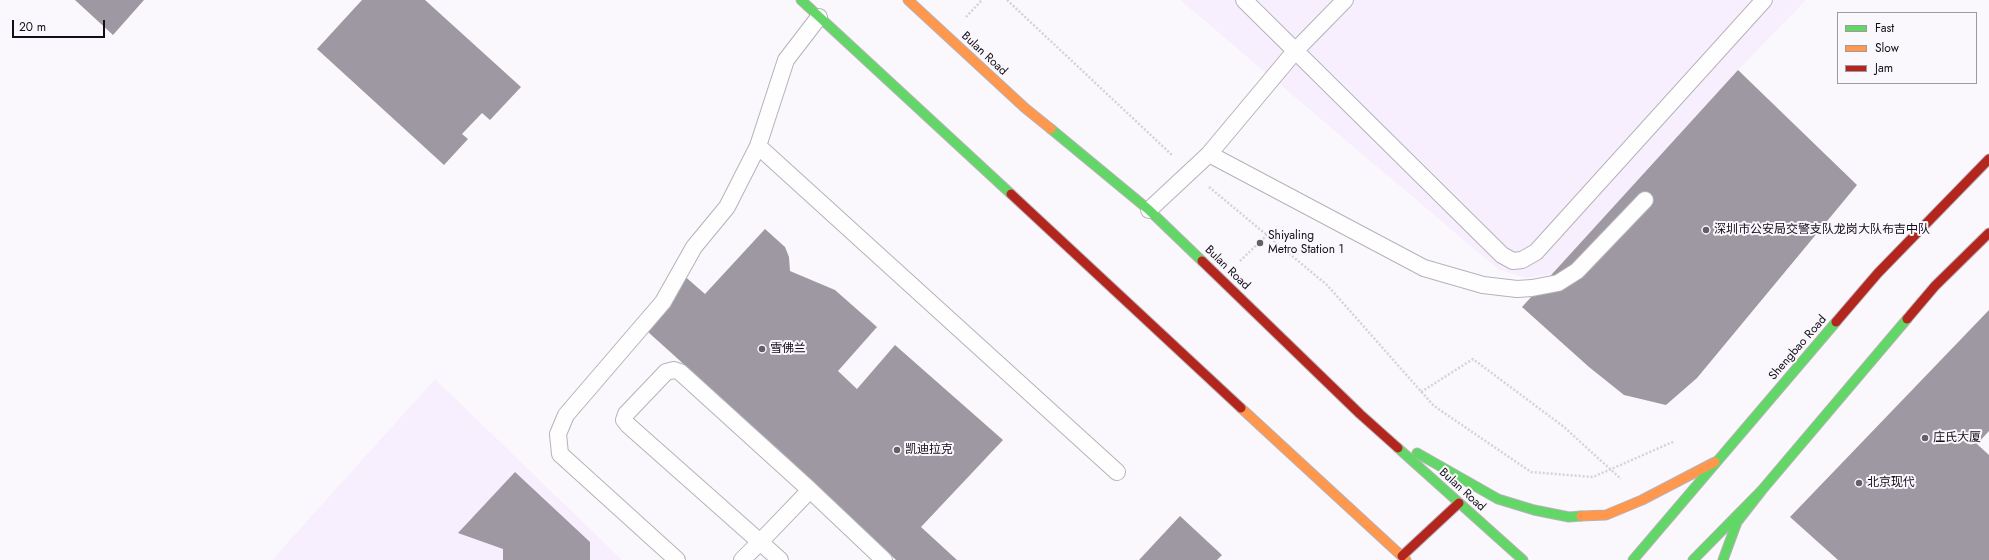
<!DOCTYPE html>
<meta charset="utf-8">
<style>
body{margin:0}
#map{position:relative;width:1989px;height:560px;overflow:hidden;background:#faf8fc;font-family:Jost,sans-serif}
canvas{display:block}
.legend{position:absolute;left:1837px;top:12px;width:140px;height:72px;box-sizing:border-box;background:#faf7fd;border:1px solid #9e99a1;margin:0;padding:5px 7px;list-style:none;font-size:12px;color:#130d17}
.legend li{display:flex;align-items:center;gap:8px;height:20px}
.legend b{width:20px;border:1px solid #9e99a1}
.scale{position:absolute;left:12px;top:20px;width:93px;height:18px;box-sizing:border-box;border:2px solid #130d17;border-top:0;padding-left:5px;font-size:12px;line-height:14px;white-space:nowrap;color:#130d17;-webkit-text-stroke:3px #faf7fd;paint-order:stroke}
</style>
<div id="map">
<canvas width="1989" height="560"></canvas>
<ul class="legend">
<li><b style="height:5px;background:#63d668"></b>Fast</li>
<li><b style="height:5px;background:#ff974d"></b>Slow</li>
<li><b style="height:5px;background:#b3261e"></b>Jam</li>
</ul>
<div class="scale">20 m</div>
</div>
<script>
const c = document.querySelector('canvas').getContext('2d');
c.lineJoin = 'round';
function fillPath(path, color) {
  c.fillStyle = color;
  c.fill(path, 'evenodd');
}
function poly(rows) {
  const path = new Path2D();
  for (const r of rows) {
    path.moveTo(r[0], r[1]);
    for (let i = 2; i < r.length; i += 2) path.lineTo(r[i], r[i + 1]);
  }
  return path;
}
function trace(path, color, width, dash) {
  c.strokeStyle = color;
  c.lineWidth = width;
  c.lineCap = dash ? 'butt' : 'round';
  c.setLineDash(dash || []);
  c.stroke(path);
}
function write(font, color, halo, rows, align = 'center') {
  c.font = font + ' Jost,"Noto Sans SC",sans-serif';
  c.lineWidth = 4;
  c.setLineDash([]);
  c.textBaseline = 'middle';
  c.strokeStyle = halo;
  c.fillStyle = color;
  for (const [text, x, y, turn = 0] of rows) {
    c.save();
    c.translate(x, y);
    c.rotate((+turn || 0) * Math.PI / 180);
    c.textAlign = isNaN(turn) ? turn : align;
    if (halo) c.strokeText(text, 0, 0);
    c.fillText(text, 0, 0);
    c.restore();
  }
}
fillPath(poly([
 [1180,0,1806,0,1738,70,1552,274,1525,278,1498,269],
 [435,379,622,560,272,560]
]), '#f7effd');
fillPath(poly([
 [75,0,144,0,113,35],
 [362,0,425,0,521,87,490,120,482,113,462,134,468,139,444,165,317,49],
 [1738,70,1857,185,1697,378,1666,405,1624,395,1589,367,1522,307],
 [765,229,785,247,789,257,790,271,835,290,877,327,838,371,857,389,895,345,1003,440,921,527,957,560,896,560,791,461,637,322,681,273,705,294],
 [1989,310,1989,431,1977,444,1989,455,1989,560,1838,560,1790,517],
 [515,472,590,542,590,560,503,560,503,549,458,533],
 [1180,516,1222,555,1217,560,1139,560]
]), '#9e98a2');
const lane = poly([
 [1244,0,1502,255,1513,261,1522,260,1536,252,1764,0],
 [819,17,786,60,758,146,1117,472],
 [1209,154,1424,268,1483,285,1517,289,1532,288,1558,283,1577,271,1645,200],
 [1149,210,1209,154,1296,50,1345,0],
 [810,490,884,560],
 [677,560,560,454,558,434,566,415,663,302,694,247,727,207,758,146],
 [742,560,760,542,810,490,680,372,674,370,666,372,626,414,624,420,628,425,760,542,780,560]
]);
const fast = poly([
 [801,0,1011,194],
 [1051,129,1149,210,1202,261],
 [1398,448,1523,560],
 [1417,453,1498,499,1534,510,1569,517,1581,516],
 [1633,560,1836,322],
 [1693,560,1762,490,1907,319],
 [1723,560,1737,522,1762,490]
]);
const slow = poly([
 [908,0,1025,108,1051,129],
 [1241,408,1406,560],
 [1581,516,1606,515,1642,500,1715,462]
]);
const jam = poly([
 [1011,194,1241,408],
 [1202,261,1360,414,1398,448],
 [1907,319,1935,286,1989,233],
 [1836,322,1878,273,1989,159],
 [1402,556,1459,503]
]);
trace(lane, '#b6b2b9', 18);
trace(fast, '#b6b2b9', 11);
trace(slow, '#b6b2b9', 11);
trace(jam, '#b6b2b9', 11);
trace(poly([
 [1007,0,1172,155],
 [966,17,982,0],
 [1209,187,1327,285,1434,406,1531,472,1593,477,1675,441],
 [1240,261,1267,235],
 [1421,392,1473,359,1564,427,1621,479]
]), '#d4d3d5', 2.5, [2, 2]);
trace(lane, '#fefeff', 16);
trace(fast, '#63d668', 9);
trace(slow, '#ff974d', 9);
trace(jam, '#b3261e', 9);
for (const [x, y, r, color] of [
 [1706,230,4,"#645f67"],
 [1260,243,4,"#645f67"],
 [762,349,4,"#645f67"],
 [1925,438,4,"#645f67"],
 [897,450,4,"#645f67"],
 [1859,483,4,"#645f67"]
]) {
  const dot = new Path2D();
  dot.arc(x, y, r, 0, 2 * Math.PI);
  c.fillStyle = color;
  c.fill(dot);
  trace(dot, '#faf7fd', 1.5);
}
write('12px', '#130d17', '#faf7fd', [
 ["Bulan Road",984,54,43],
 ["Bulan Road",1227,268,44],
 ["Shengbao Road",1798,348,-49],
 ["Bulan Road",1462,490,42]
]);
write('12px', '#130d17', '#faf7fd', [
 ["深圳市公安局交警支队龙岗大队布吉中队",1714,230],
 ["Shiyaling",1268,236],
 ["Metro Station 1",1268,250],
 ["雪佛兰",770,349],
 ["庄氏大厦",1933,438],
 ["凯迪拉克",905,450],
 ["北京现代",1867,483]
], 'left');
</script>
